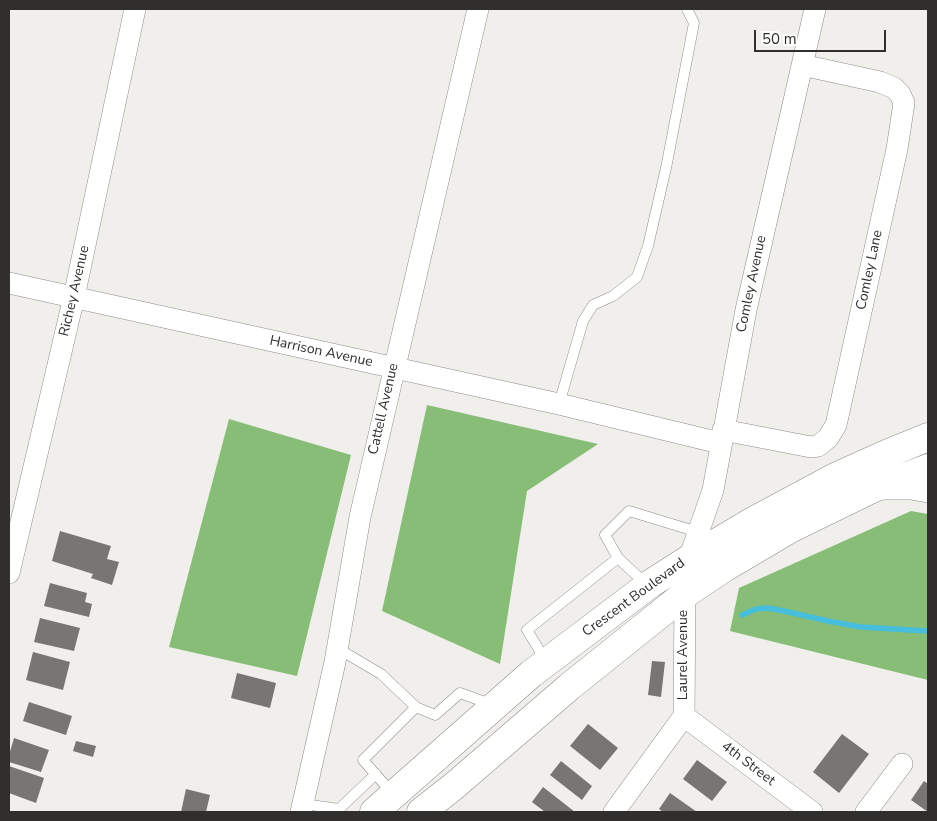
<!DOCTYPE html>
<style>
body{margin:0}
#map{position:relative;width:937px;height:821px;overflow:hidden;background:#f0efeb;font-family:"Nunito Sans",sans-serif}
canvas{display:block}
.frame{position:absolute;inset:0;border:10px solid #302f2e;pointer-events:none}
.scale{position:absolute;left:754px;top:30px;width:132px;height:22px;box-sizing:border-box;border:2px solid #302f2e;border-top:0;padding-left:6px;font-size:15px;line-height:18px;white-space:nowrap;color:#302f2e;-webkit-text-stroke:4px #fff;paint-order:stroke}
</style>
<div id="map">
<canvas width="937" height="821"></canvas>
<div class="frame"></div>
<div class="scale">50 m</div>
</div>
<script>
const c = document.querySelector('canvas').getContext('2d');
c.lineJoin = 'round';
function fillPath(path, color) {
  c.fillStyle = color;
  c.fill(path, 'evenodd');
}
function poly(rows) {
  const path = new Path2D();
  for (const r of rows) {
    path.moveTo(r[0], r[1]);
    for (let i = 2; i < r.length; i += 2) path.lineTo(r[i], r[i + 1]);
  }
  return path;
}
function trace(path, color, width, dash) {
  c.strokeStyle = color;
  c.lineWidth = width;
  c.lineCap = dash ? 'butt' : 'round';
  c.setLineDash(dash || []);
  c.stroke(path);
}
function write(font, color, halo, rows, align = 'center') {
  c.font = font + ' "Nunito Sans",sans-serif';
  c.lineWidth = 5;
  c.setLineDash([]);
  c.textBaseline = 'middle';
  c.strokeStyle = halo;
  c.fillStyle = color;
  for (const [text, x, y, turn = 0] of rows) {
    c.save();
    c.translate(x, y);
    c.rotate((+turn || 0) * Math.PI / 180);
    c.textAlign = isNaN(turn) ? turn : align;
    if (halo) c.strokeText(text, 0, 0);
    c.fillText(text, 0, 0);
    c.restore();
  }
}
fillPath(poly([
 [427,405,598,444,527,491,500,664,382,611],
 [229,419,351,455,297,676,169,647],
 [911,511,928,514,928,680,730,631,739,588]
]), '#87bd77');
trace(poly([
 [742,615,756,609,768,608,784,611,828,621,861,627,928,631]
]), '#46bedc', 5.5);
fillPath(poly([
 [60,531,111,546,107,559,119,562,112,585,91,578,93,574,52,561],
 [50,583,87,593,85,602,92,604,89,617,44,606],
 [40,618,80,628,74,651,34,642],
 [33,652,70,662,63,690,26,680],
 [652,661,665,662,661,697,648,695],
 [237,673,276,683,270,708,231,698],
 [29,702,72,716,66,735,23,721],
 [588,724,618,748,600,770,570,746],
 [842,734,869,754,839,793,813,772],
 [14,738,49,750,41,772,9,762,9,755],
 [76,741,96,746,93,757,73,751],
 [697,760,727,782,712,801,683,779],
 [561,761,592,786,582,800,550,775],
 [9,766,44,778,36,803,9,793],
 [924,781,928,784,928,812,911,800],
 [543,787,575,812,545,812,532,802],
 [186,789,210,795,206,812,181,812],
 [670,793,697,812,663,812,659,809]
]), '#777672');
const lane = poly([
 [559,404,583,321,593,305,613,296,637,277,648,246,666,168,694,23,687,9],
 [618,558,605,535,629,511,698,532],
 [337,648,381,674,416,707],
 [546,661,527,630,618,558,647,585],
 [393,794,363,760,416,707,435,715,460,693,493,705],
 [303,804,339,809,376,774]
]);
const street = poly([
 [9,283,559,404,720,443],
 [723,430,811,447,818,446,828,438,836,425,897,149,904,103,900,94,894,88,880,82,802,65],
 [883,489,911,489,928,492],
 [689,559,713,490,746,310,815,9],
 [9,573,74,297,135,9],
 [684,716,812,812],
 [301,812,335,662,360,517,478,9],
 [614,812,684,716,685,594],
 [866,812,902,764]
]);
const highway = poly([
 [374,812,531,674,650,584,689,559,753,521,835,477,884,455,928,437],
 [421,812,454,786,569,687,685,594,724,568,790,529,872,489,928,468]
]);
trace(lane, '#8d8c88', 11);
trace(street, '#8d8c88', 22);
trace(highway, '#8d8c88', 29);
trace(lane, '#fff', 10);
trace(street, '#fff', 21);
trace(highway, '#fff', 28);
write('14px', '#302f2e', '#fff', [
 ["Comley Lane",870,270,-78],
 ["Comley Avenue",752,284,-78],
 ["Richey Avenue",75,291,-77],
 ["Harrison Avenue",321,352,12],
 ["Cattell Avenue",384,409,-77],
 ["Crescent Boulevard",634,598,-36],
 ["Laurel Avenue",684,655,-90],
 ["4th Street",748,764,37]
]);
</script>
